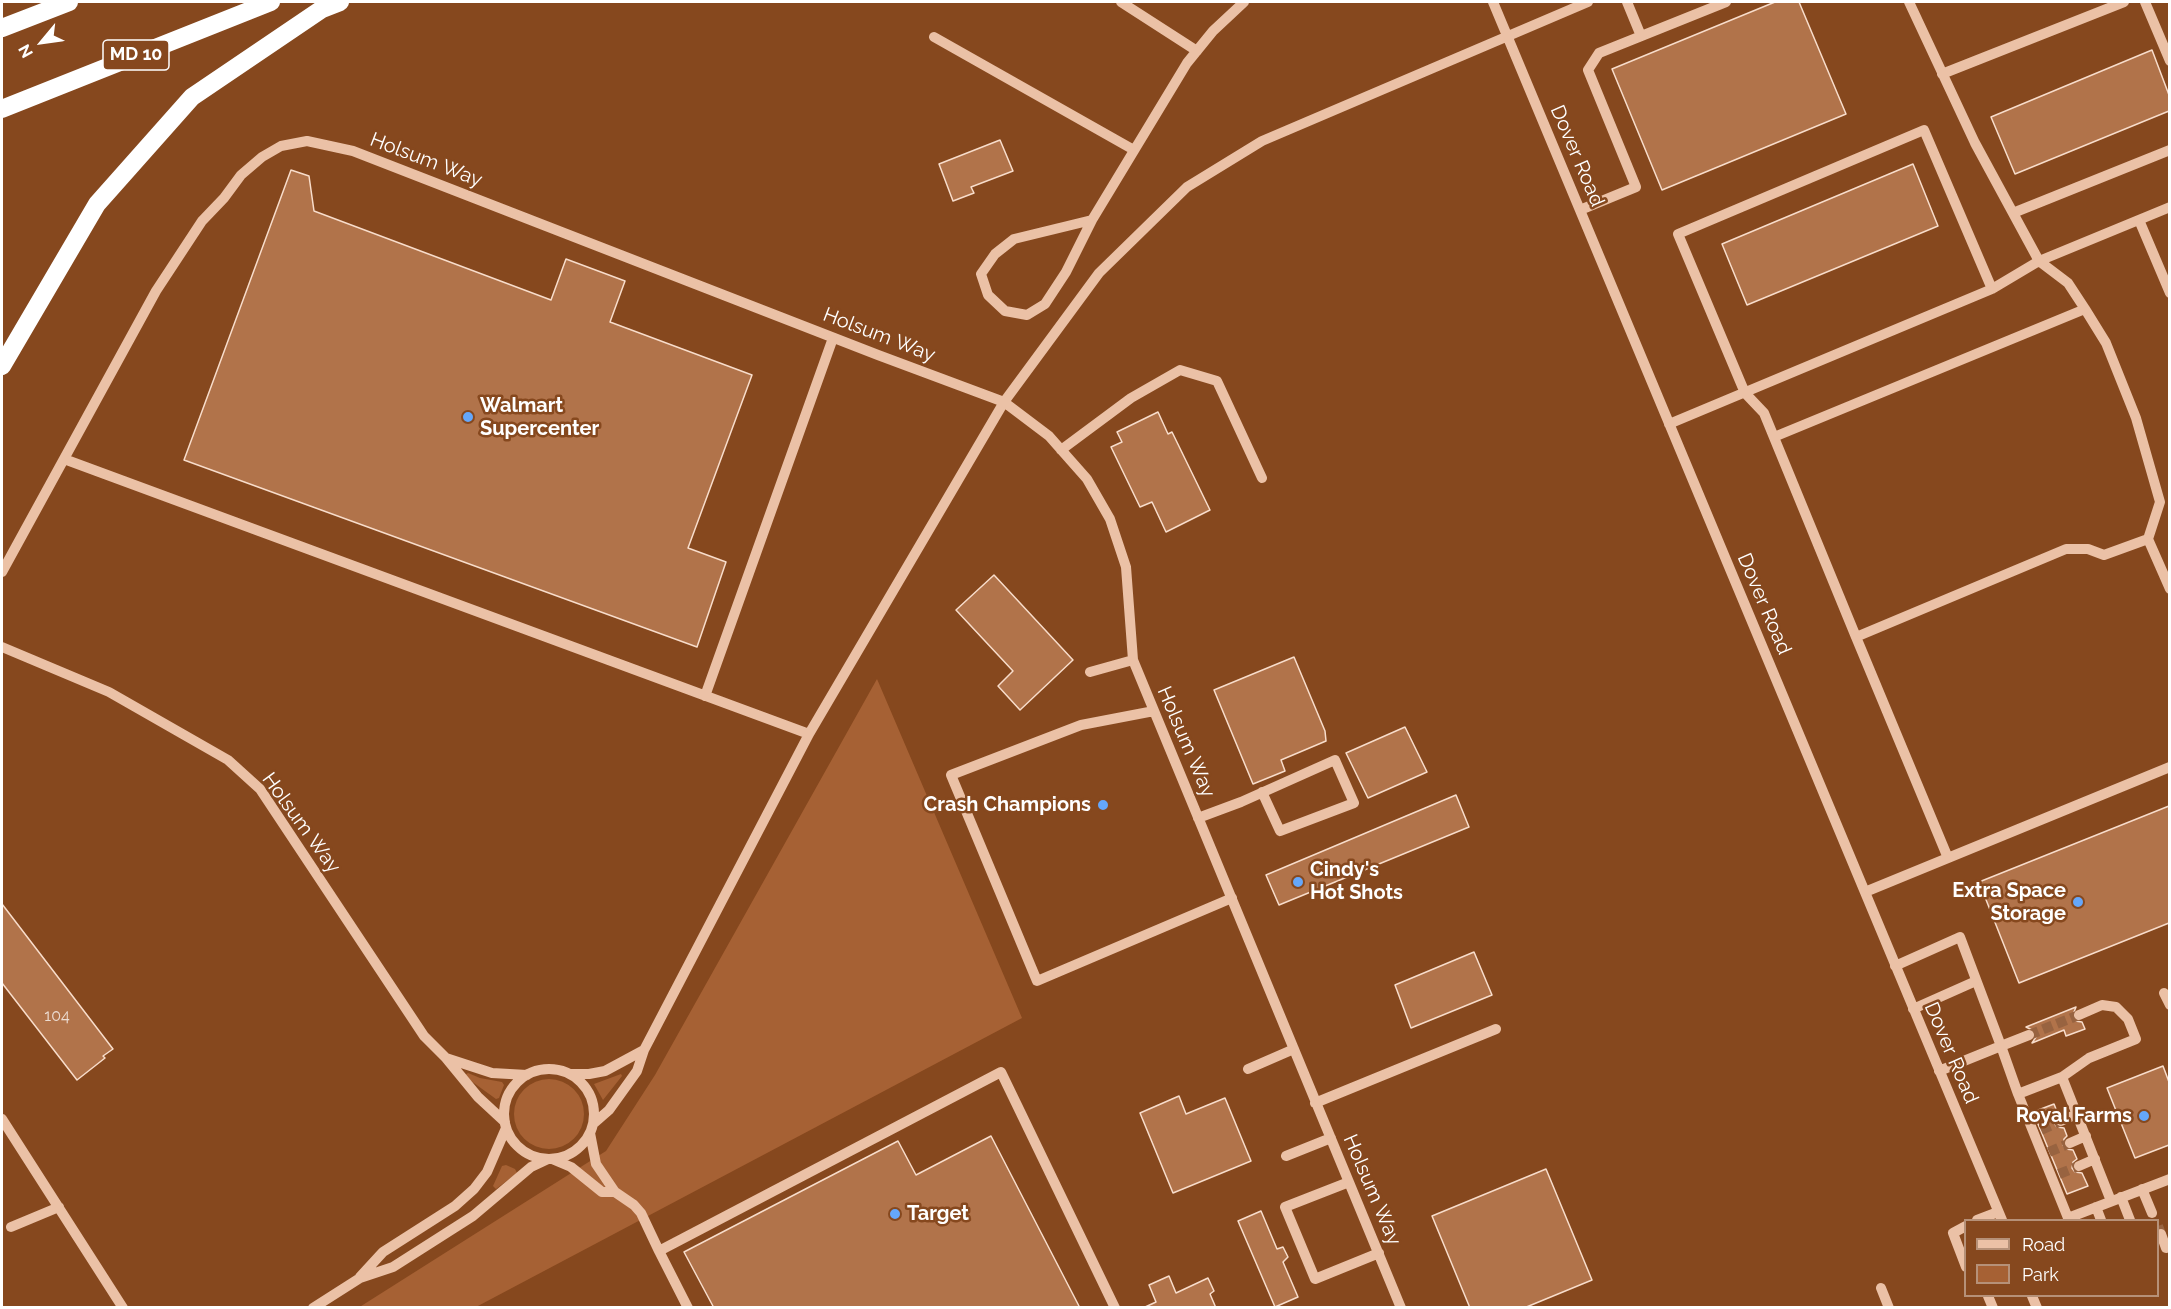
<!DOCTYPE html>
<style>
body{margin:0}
#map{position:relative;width:2171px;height:1309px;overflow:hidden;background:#86481e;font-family:Raleway,sans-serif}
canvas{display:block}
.frame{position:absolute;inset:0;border:3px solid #fff;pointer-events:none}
.legend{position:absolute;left:1964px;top:1219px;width:195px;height:78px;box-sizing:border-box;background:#86481e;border:2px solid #b69178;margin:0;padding:8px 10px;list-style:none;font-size:18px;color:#fff}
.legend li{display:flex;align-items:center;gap:12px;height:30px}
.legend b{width:30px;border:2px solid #b69178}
.north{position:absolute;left:12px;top:12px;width:60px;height:60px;-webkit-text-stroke:4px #86481e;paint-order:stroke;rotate:241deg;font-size:16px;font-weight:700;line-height:24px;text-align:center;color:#fff}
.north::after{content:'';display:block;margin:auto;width:21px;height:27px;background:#fff;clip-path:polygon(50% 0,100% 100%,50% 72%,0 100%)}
</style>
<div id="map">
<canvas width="2171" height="1309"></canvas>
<div class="frame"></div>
<ul class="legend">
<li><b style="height:8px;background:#ebc1a6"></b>Road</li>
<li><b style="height:16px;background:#a66134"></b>Park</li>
</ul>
<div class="north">N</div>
</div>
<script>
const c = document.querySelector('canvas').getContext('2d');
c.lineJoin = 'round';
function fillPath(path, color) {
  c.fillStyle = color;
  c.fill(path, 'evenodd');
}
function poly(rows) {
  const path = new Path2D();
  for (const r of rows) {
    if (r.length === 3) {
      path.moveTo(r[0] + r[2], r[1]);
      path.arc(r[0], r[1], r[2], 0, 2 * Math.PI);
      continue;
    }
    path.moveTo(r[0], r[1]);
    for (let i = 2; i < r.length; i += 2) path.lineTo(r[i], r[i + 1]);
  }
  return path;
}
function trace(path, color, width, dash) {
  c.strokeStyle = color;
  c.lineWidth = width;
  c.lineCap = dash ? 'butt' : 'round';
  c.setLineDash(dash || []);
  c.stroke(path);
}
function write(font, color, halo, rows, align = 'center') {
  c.font = font + ' Raleway,sans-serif';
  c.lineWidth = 5;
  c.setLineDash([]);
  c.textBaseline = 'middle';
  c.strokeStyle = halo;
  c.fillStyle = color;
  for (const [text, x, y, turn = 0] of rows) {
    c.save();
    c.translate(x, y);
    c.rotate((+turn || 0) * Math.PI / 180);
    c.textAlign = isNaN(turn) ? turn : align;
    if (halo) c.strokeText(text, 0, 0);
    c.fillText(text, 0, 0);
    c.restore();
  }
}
fillPath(poly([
 [877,679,1022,1018,476,1307,358,1308,606,1151,655,1075],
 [468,1073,480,1078,502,1082,504,1085,499,1098,496,1099,467,1078,465,1075],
 [621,1074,622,1076,603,1100,594,1084],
 [549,1114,35],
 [506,1165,515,1169,517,1173,496,1189,493,1186,502,1166]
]), '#a66134');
const building = poly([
 [1775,2,1799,2,1846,114,1662,190,1612,69,1775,2],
 [2152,50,2169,95,2169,111,2015,174,1991,117,2152,50],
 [1000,140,1013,171,971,187,974,193,953,201,939,164,1000,140],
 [1913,164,1938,226,1747,305,1722,244,1913,164],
 [291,170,309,176,314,211,551,300,566,259,625,281,610,322,752,375,688,548,726,562,697,647,184,460,291,170],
 [1158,412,1168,434,1172,432,1210,510,1166,532,1152,502,1140,507,1111,447,1122,442,1117,432,1158,412],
 [994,575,1073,660,1020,710,998,686,1013,671,956,610,994,575],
 [1294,657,1325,731,1326,741,1281,760,1285,771,1253,784,1214,690,1294,657],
 [1405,727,1427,772,1368,798,1346,753,1405,727],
 [1456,795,1469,827,1279,905,1266,875,1456,795],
 [2169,806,2169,923,2019,983,1979,882,2169,806],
 [2,904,113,1049,103,1056,105,1058,77,1080,2,983,2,904],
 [1474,952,1492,995,1411,1028,1395,985,1474,952],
 [2076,1007,2072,1017,2075,1021,2082,1022,2085,1029,2066,1036,2064,1030,2032,1043,2036,1037,2036,1032,2026,1027,2076,1007],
 [2163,1066,2169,1082,2169,1145,2135,1158,2107,1088,2163,1066],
 [1179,1096,1186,1114,1225,1098,1251,1161,1173,1193,1140,1113,1179,1096],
 [2054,1104,2058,1114,2055,1117,2054,1123,2057,1127,2064,1128,2067,1136,2064,1139,2063,1145,2066,1149,2073,1150,2077,1159,2073,1162,2072,1168,2075,1172,2082,1173,2088,1186,2067,1194,2033,1112,2054,1104],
 [991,1136,1080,1308,714,1308,684,1252,898,1141,916,1175,991,1136],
 [1546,1169,1592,1280,1524,1308,1470,1308,1432,1216,1546,1169],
 [1261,1211,1277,1249,1283,1247,1288,1257,1283,1262,1298,1297,1275,1307,1238,1221,1261,1211],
 [1169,1276,1176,1293,1208,1278,1214,1291,1210,1294,1216,1308,1143,1308,1156,1302,1149,1285,1169,1276]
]);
fillPath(building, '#b1734a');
trace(building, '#f8ddcb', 1.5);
trace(poly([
 [2029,1035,2079,1015],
 [2041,1130,2061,1121],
 [2049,1152,2070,1143],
 [2059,1174,2079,1166],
 [2158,1226,2161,1234]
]), '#986340', 10, [10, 5]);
trace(poly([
 [1121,2,1197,51],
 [1493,2,2002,1220],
 [1627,2,1641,36],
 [2145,2,2170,61],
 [934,37,1134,150],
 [1942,74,2124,2],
 [1580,210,1636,187,1588,70,1599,53,1726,2],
 [2013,213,2170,150],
 [1092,220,1014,239,995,254,981,274,988,295,1005,311,1027,315,1045,304,1066,272,1092,220,1187,63,1213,31,1244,2],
 [2139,220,2170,293],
 [2085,309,2106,343,2136,418,2160,502,2148,539],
 [1669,424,1992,289,2039,261,2170,207],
 [1774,437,2085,309,2068,283,2039,261,1975,143,1909,2],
 [1061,450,1131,398,1180,370,1217,381,1262,478],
 [64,459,809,734],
 [2,572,156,291,202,221,224,198,241,175,262,157,281,146,307,141,353,151,878,355,1004,402,1049,436,1087,479,1110,519,1126,567,1133,660,1401,1308],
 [1856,637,1764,413,1745,393,1678,234,1924,130,1992,289],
 [2,647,109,692,228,760,260,789,424,1036,446,1058,478,1097,505,1122],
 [1090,672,1133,660],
 [705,696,833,338],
 [1154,711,1081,725,951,775,1037,981,1232,898],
 [1198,818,1241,802,1335,760,1354,803,1280,831,1262,792],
 [1948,858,1856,637,2066,549,2088,549,2104,555,2148,539,2170,589],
 [1865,892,2170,767],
 [1895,966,1960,937,2001,1046,2029,1035],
 [2164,993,2170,1005],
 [1913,1009,1976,981],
 [446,1058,492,1073,527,1075],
 [1248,1069,1294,1049],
 [549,1114,45],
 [1939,1071,2001,1046,2018,1094,2068,1218,2170,1179],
 [571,1074,589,1074,605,1071,644,1050],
 [2062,1077,2089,1058,2136,1039,2128,1019,2116,1007,2102,1005,2079,1015],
 [2018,1094,2062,1077,2111,1201],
 [1315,1103,1496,1029],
 [2,1119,123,1308],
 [2061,1121,2077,1114],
 [593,1124,609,1110,637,1071,644,1050,809,734,1004,402,1099,273,1187,187,1262,141,1588,2],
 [2070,1143,2086,1136],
 [1286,1156,1331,1138],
 [552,1159,571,1167,602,1192,615,1192,596,1164,590,1133],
 [2079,1166,2095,1159],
 [1349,1182,1285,1207,1315,1279,1379,1253],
 [2142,1189,2152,1213],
 [615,1192,634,1205,641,1213,659,1251],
 [2121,1197,2130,1220],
 [2096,1207,2101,1220],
 [1977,1220,1998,1212],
 [1966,1226,1953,1233,1966,1267],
 [11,1227,59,1207],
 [2161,1234,2166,1248],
 [360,1277,383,1252,455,1206,474,1189,487,1172,506,1128],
 [1881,1288,1889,1308],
 [1988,1296,1993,1308],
 [2032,1296,2037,1308],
 [313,1308,360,1278,393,1267,473,1216,531,1167,548,1159],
 [688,1308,659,1251,1001,1072,1115,1308]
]), '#ebc1a6', 10);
trace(poly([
 [2,28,69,2],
 [2,109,271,2],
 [2,366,97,204,192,97,322,9,340,2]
]), '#fff', 18);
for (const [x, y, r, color] of [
 [468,417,6,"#65a7fa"],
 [1103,805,6,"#65a7fa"],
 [1298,882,6,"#65a7fa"],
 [2078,902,6,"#65a7fa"],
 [2144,1116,6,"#65a7fa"],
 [895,1214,6,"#65a7fa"]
]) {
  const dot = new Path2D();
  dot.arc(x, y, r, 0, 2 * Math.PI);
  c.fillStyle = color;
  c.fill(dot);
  trace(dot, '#86481e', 2);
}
write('16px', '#ecdcd2', null, [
 ["104",57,1016]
]);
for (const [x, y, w] of [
 [136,55,66]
]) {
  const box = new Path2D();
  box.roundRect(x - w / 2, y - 15, w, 30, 4.5);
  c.fillStyle = '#86481e';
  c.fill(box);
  trace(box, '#fff', 1.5);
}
write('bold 18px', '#fff', null, [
 ["MD 10",136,55]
]);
write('20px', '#fff', '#86481e', [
 ["Dover Road",1577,156,67],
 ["Holsum Way",426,160,21],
 ["Holsum Way",879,335,21],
 ["Dover Road",1764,604,67],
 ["Holsum Way",1186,742,67],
 ["Holsum Way",301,823,54],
 ["Dover Road",1951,1053,67],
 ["Holsum Way",1372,1190,67]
]);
write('bold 20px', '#fff', '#86481e', [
 ["Walmart",480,406],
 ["Supercenter",480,429],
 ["Crash Champions",1091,805,"right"],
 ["Cindy's",1310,870],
 ["Hot Shots",1310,893],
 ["Extra Space",2066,891,"right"],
 ["Storage",2066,914,"right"],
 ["Royal Farms",2132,1116,"right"],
 ["Target",907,1214]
], 'left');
</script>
